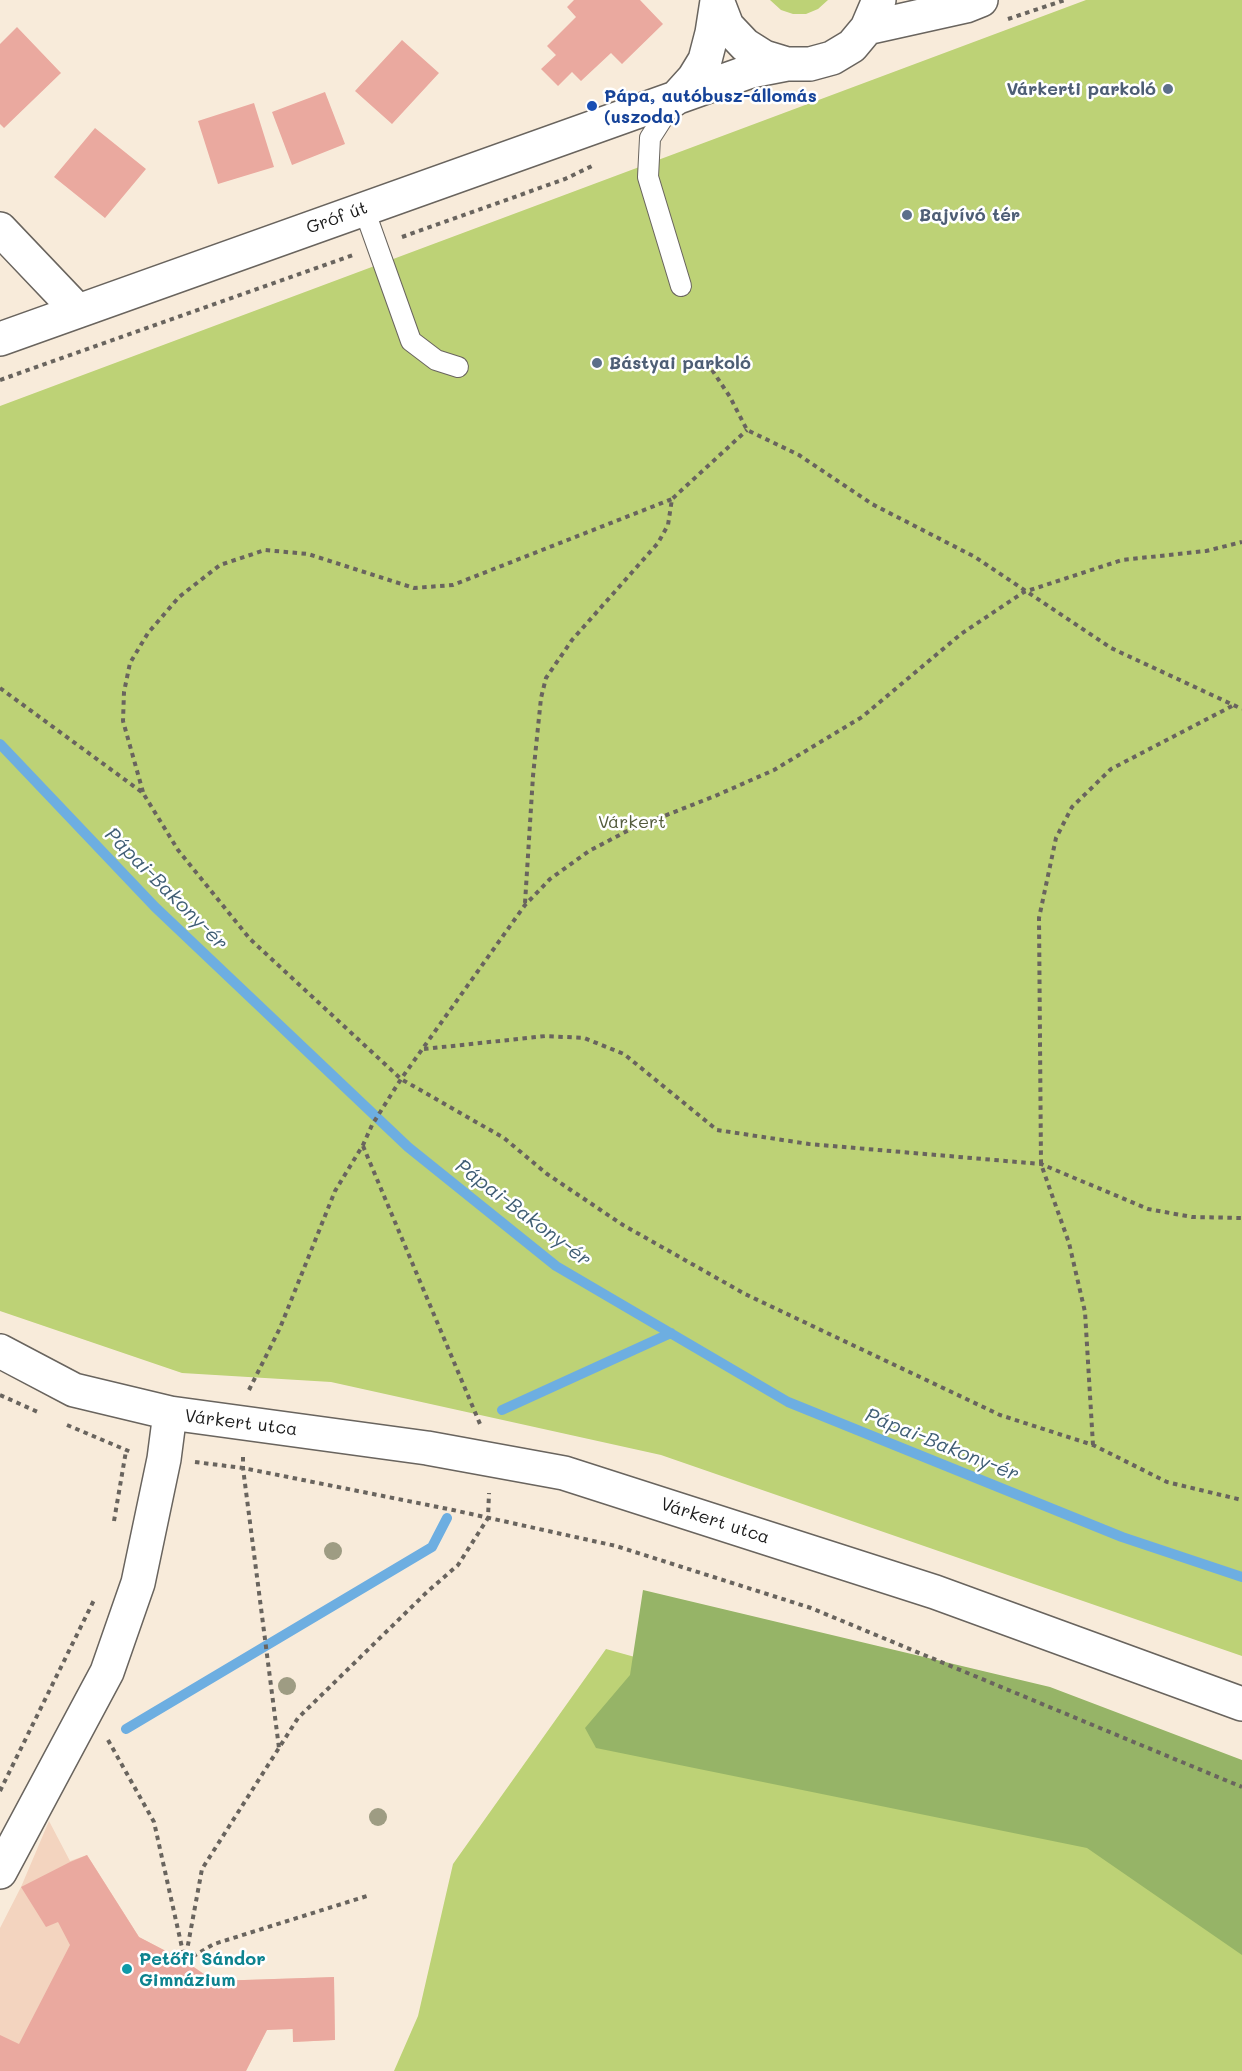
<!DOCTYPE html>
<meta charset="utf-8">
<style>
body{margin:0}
canvas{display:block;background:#f8ebda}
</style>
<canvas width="1242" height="2071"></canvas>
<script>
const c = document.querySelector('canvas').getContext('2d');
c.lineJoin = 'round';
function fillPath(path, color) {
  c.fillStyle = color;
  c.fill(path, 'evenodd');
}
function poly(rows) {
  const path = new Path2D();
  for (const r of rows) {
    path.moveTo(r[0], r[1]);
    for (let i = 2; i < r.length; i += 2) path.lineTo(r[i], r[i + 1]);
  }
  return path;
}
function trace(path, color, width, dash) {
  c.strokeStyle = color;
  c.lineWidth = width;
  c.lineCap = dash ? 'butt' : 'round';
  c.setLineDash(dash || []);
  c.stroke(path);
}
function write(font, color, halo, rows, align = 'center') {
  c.font = font + ' Mali,sans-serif';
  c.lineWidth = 5;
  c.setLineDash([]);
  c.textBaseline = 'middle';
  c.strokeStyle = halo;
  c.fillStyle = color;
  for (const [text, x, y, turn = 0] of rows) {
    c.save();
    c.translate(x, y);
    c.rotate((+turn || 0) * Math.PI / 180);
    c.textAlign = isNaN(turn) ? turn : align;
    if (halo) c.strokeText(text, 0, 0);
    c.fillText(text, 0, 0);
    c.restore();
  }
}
fillPath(poly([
 [49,1821,70,1861,87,1855,139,1937,185,1961,214,1981,334,1977,335,2040,293,2042,292,2029,267,2030,246,2071,0,2071,0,1928,21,1887]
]), '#f3d4bf');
fillPath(poly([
 [770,0,828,0,818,9,806,14,793,14,781,10],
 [1086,0,1242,0,1242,1656,661,1455,331,1382,182,1373,0,1311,0,406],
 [606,1649,1242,1826,1242,2071,394,2071,418,2016,453,1864]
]), '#bdd276');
fillPath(poly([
 [643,1590,1050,1687,1242,1760,1242,1955,1087,1848,596,1748,585,1728,630,1675]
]), '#96b467');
trace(poly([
 [0,744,155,907,408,1147,556,1266,788,1402,1122,1537,1242,1577],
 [502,1410,671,1333],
 [126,1729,432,1547,447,1518]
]), '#6daee1', 10);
fillPath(poly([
 [574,0,640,0,663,24,622,64,611,53,581,81,572,72,558,86,541,69,556,55,547,46,576,17,567,7],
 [17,27,61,73,4,128,0,124,0,44],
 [402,40,439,73,392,124,355,91],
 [325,92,345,144,292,165,272,112],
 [254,103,274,167,218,184,198,121],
 [95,128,146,169,105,218,54,177],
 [87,1855,139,1937,185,1961,214,1981,334,1977,335,2040,293,2042,293,2029,267,2030,246,2071,0,2071,0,2035,19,2044,70,1945,58,1922,46,1927,21,1887,70,1862]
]), '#eaa99f');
const service = poly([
 [675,99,650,138,648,177,681,286],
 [364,209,411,341,436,360,458,367]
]);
const minor = poly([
 [717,0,727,26,745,45,764,57,787,64,810,64,832,58,852,46,867,28,879,0],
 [867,28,966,6,981,0],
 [675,99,694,78,705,60,712,33,717,1],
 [0,229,78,311],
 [0,339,751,71,787,64],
 [0,1351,74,1390,170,1413,427,1448,564,1473,935,1592,1242,1704],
 [0,1872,107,1672,138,1583,164,1459,170,1413]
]);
trace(service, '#69645e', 22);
trace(minor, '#69645e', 36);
trace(poly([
 [1008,19,1065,0],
 [402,237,565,179,594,165],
 [712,370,730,397,747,430,799,455,872,504,975,557,1111,648,1242,709],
 [0,380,353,255],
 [0,688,143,793,178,850,250,939,401,1079,504,1138,547,1174,623,1225,745,1294,1000,1415,1093,1445,1167,1482,1242,1500],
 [143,792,123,721,124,692,130,663,148,633,179,597,220,565,265,550,308,554,414,588,453,585,672,499],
 [525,903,533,776,541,698,546,678,572,640,658,543,668,525,672,499,747,430],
 [424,1049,546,1036,584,1038,624,1054,717,1130,809,1144,1041,1164,1148,1209,1192,1217,1242,1218],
 [363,1146,480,1424],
 [249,1390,280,1328,335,1191,363,1145,372,1125,401,1079,525,905,550,879,589,851,631,829,715,796,774,770,862,717,961,634,1024,592,1122,560,1206,551,1242,542],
 [0,1395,40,1413],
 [67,1425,131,1452],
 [1093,1445,1085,1312,1069,1243,1041,1164,1039,918,1056,838,1072,807,1111,769,1234,705],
 [243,1457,243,1468,279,1748],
 [195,1462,243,1468,453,1510,616,1546,811,1608,1242,1787],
 [114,1521,126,1451],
 [108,1740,154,1822,185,1961,202,1869,298,1718,427,1592,458,1565,488,1518,489,1493],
 [0,1791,95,1598],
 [185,1961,214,1944,367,1896]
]), '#69645e', 4, [4.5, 4.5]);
trace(service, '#fff', 20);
trace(minor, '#fff', 33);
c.fillStyle = '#9e9c83';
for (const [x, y] of [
 [333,1551],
 [287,1686],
 [378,1817]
]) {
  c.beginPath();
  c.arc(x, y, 9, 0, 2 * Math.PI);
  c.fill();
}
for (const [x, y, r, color] of [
 [1168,89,6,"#5c6f8a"],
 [592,106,6,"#1a4fb4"],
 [907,215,6,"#5c6f8a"],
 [597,363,6,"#5c6f8a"],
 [127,1969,6,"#0f9aa8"]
]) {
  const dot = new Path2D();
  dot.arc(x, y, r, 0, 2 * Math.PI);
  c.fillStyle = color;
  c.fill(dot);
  trace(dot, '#fff', 2);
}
write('bold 18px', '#4e5e75', '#fff', [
 ["Várkerti parkoló",1156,89,"right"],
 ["Bajvívó tér",919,215],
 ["Bástyai parkoló",609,363]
], 'left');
write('bold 18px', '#164399', '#fff', [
 ["Pápa, autóbusz-állomás",604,96],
 ["(uszoda)",604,117]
], 'left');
write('18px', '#1c1c1c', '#fff', [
 ["Gróf út",337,218,-20],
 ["Várkert utca",241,1423,7],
 ["Várkert utca",715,1521,18]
]);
write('18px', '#545c3c', '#fff', [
 ["Várkert",632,822]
]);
write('bold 18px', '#0d838f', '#fff', [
 ["Petőfi Sándor",139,1959],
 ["Gimnázium",139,1980]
], 'left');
write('italic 20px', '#405e75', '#fff', [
 ["Pápai-Bakony-ér",166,889,45],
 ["Pápai-Bakony-ér",523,1213,37],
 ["Pápai-Bakony-ér",942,1445,22]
]);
</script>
